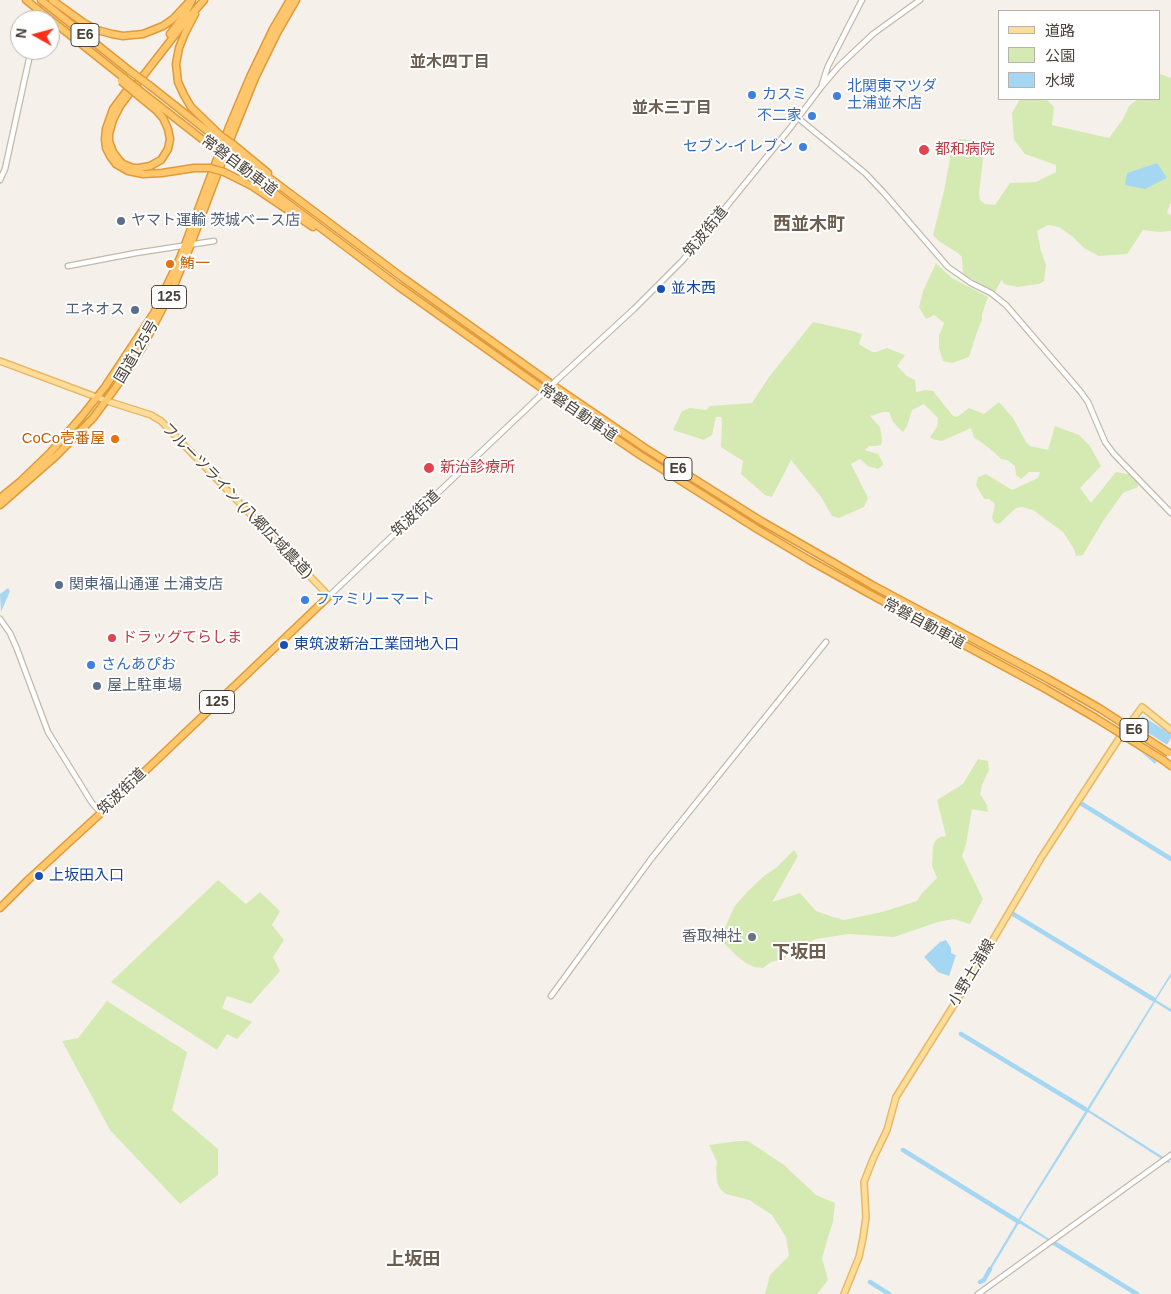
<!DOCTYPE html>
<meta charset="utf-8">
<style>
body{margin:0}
#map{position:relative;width:1171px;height:1294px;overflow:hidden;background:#f5f1ea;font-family:Helvetica,"Noto Sans JP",sans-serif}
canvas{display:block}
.legend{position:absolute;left:998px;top:10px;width:162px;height:90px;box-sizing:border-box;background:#fff;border:1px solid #b7b3af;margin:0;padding:6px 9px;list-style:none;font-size:15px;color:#4a4238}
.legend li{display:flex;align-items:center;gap:10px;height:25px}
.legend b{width:25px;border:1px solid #b7b3af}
.north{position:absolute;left:10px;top:10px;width:50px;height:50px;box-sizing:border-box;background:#fff;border:1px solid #b7b3af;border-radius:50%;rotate:277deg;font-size:14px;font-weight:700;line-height:20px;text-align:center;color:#4a4238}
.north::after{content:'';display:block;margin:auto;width:18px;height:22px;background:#fd2f19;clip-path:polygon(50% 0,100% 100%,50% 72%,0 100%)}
</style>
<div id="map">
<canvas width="1171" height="1294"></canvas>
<ul class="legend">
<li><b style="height:6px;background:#fd9"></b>道路</li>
<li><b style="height:14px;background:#d4eab2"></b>公園</li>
<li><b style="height:14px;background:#a6d7f2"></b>水域</li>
</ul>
<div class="north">N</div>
</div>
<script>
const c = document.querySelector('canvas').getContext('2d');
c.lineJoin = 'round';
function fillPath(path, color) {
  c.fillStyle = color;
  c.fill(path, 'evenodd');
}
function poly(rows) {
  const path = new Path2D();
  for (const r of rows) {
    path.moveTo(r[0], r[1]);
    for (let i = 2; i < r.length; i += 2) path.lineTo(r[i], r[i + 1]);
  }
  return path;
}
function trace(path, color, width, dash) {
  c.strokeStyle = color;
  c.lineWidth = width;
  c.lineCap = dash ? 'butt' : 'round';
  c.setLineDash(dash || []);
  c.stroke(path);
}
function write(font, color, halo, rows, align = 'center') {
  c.font = font + ' Helvetica,"Noto Sans JP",sans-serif';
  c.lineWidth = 4;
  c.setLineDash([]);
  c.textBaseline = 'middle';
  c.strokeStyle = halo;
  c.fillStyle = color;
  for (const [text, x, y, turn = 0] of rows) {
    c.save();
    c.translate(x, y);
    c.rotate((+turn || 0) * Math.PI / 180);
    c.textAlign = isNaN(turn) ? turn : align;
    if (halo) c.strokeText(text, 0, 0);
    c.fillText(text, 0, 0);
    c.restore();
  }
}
fillPath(poly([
 [1160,74,1171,78,1171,203,1170,204,1167,213,1171,215,1171,231,1159,232,1143,230,1127,254,1099,256,1084,248,1073,237,1059,227,1048,225,1037,231,1041,251,1046,265,1044,281,1039,284,1017,287,1004,284,1002,279,995,292,963,274,962,257,958,253,940,242,933,235,944,191,950,159,950,145,960,139,974,141,983,159,979,193,980,200,985,204,995,205,1010,183,1036,182,1056,172,1056,165,1025,154,1014,140,1012,113,1020,99,1046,99,1054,107,1052,125,1109,138,1123,119,1129,106,1138,99,1160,99],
 [936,263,952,278,988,297,982,314,982,320,977,332,969,357,952,363,943,361,939,348,939,336,944,323,934,315,926,319,919,307,923,291],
 [171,284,172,284,142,343,113,386,111,386,110,385,131,352,144,335],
 [813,322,853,331,862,334,859,344,872,352,876,352,887,348,905,355,897,366,907,376,915,380,916,392,926,390,933,391,953,416,957,417,969,408,984,414,999,402,1013,418,1026,442,1030,446,1048,450,1055,426,1079,435,1090,446,1101,466,1080,488,1091,503,1116,472,1138,476,1138,487,1123,493,1103,521,1083,555,1076,556,1074,549,1063,532,1033,510,1022,507,1016,508,999,524,994,522,992,518,995,504,989,499,984,499,976,485,978,477,986,474,1012,490,1038,478,1040,472,1029,472,1021,479,1016,475,1015,466,1007,460,1001,459,995,453,981,442,974,438,971,428,942,441,932,439,930,437,937,427,938,418,924,404,912,410,907,426,903,432,893,422,889,412,883,412,870,416,880,427,882,440,881,445,876,446,869,446,865,450,878,454,882,461,883,465,878,469,868,466,860,459,851,464,868,498,864,507,839,518,832,516,821,497,791,460,772,497,765,495,741,474,743,461,721,447,722,421,721,417,716,417,712,435,704,440,673,430,682,411,690,408,706,410,710,406,752,403,769,377],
 [96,407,97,410,57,452,56,451,94,408],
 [978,759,988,761,989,770,982,785,980,794,987,805,988,812,972,809,966,844,962,856,983,899,970,924,954,919,938,922,894,937,848,934,816,939,792,951,784,959,771,962,763,968,754,967,746,963,738,957,723,942,719,935,725,928,734,907,747,892,764,876,777,867,794,850,798,856,772,902,800,893,816,911,833,917,844,920,882,912,917,901,922,893,937,878,932,866,933,846,935,841,940,837,946,836,937,800,963,784],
 [218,880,246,904,260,892,280,911,272,925,284,940,273,957,280,971,251,1004,227,996,222,1008,252,1022,237,1039,227,1034,217,1050,111,982],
 [107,1001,187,1052,172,1110,218,1149,218,1175,180,1204,110,1130,62,1041,78,1038],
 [739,1141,748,1141,784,1165,816,1195,835,1203,833,1221,822,1258,828,1280,817,1294,765,1294,770,1275,789,1256,786,1237,772,1215,749,1200,726,1194,720,1189,717,1182,716,1168,717,1162,709,1145]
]), '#d4eab2');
fillPath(poly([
 [1157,163,1167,178,1145,189,1125,185,1127,173],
 [8,588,10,591,1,612,0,594],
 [1142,716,1171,734,1171,738,1155,764,1127,740],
 [946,940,951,948,951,953,956,955,949,976,938,972,924,957,940,942],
 [1171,973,1171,976,1156,1000,1171,1009,1171,1012,1155,1002,1089,1110,1171,1162,1168,1163,1088,1112,1020,1220,1054,1242,1054,1244,1019,1223,989,1273,987,1272,1018,1220]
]), '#a6d7f2');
fillPath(poly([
 [1134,724,1169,746,1159,763,1124,741]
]), '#f5f1ea');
trace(poly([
 [1082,804,1171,859],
 [1013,914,1153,999],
 [961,1034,1085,1109],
 [903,1150,1019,1222],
 [1054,1243,1137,1294],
 [870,1282,889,1294],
 [980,1282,984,1280,990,1269]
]), '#a6d7f2', 4.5);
trace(poly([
 [37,20,42,0]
]), '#d3cec6', 4.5, [4.5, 2]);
const minor = poly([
 [822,84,828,66,862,0],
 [798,118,865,173,884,193,948,267,971,283,991,293,1006,305,1080,391,1088,402,1105,442,1114,454,1171,513],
 [0,180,5,169,31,50],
 [68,266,136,253,214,241],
 [558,379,634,309,683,260,791,127,822,86,839,66,873,34,920,0],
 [328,597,540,396],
 [0,619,10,633,17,649,48,732,92,803,101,813],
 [551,996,651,859,826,642],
 [978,1294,1171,1155]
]);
const major = poly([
 [0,361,107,401,151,415,161,421,325,592,328,597],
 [844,1294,859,1257,863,1238,866,1217,864,1182,873,1159,887,1130,896,1097,967,984,1041,858,1118,740,1142,707,1171,730]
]);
const highway = poly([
 [26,0,124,78],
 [41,0,130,71],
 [52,0,84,23,97,30,112,34,123,36,143,34,163,26,173,19,188,3],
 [195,14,185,33,179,48,176,64,178,82,184,95,191,107,221,136],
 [170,34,185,14,192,0],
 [131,85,113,109,106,129,105,139,106,148,110,156,116,164,128,171,143,174,162,173,194,168,210,168],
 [149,85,220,141],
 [143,93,216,150],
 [140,97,157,111,163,118,168,129,170,139,168,149,161,160,150,166,139,168,133,168,123,164,119,160,113,152,109,141,109,134,113,120,120,106,129,94,185,22,204,0],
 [234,145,268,173],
 [232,150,403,278,557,388,645,448,761,521,815,552,872,585,1048,679,1099,708],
 [229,159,398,286,550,394,640,455,757,529,809,560,868,593,1044,688,1094,717],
 [224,172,252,186,313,227],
 [0,498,21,481,50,453,82,416,105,387,154,313,180,258,229,127,250,77,273,29,290,0],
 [0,505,56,456,93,418,116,387,142,348,173,288,191,244,234,130,255,78,277,33,296,0],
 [1163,760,1171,766],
 [0,908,28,880,101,813,328,597]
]);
trace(minor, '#c1b9ac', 7);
trace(major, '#e6b967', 8);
trace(highway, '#e19a39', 9);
trace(minor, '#fff', 4.5);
trace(major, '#fd9', 5);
trace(highway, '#ffc66b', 6);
const minorBridge = poly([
 [540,396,558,379]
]);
const highwayBridge = poly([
 [130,71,149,85],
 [124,78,143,93],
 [121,81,140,97],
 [221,136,234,145],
 [220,141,232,150],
 [216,150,229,159],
 [210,168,224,172],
 [1099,708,1169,753],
 [1094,717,1163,760]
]);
trace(minorBridge, '#c1b9ac', 7, []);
trace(highwayBridge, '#e19a39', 9, []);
trace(minorBridge, '#fff', 4.5);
trace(highwayBridge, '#ffc66b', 6);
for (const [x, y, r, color] of [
 [752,95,5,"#3f7fe0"],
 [837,96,5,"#3f7fe0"],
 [812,116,5,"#3f7fe0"],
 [803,147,5,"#3f7fe0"],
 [924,150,6,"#e0444e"],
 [121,221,5,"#5c6f8a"],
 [170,264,5,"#e8710a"],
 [661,289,5,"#1a4fb4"],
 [135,310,5,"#5c6f8a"],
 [115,439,5,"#e8710a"],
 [429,468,6,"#e0444e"],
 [59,585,5,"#5c6f8a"],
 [305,600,5,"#3f7fe0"],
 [112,638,5,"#e0444e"],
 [284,645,5,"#1a4fb4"],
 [91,665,5,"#3f7fe0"],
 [97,686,5,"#5c6f8a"],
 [39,876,5,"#1a4fb4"],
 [752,937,5,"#6b7280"]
]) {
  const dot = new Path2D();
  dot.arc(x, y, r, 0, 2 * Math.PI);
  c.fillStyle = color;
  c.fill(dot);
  trace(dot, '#fff', 2);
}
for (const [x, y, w] of [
 [85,35,28],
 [169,297,35],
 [678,469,28],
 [217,702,35],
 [1134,730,28]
]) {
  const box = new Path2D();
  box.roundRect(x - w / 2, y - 11.5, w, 23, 4);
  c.fillStyle = '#fff';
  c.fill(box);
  trace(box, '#4a4238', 1);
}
write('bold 14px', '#4a4238', null, [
 ["E6",85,35],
 ["125",169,297],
 ["E6",678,469],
 ["125",217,702],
 ["E6",1134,730]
]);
write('15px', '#366cbe', '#fff', [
 ["北関東マツダ",847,87],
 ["土浦並木店",847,104],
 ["カスミ",762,95],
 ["不二家",802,116,"right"],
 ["セブン-イレブン",793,147,"right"],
 ["ファミリーマート",315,600],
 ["さんあぴお",101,665]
], 'left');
write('15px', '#be3a42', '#fff', [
 ["都和病院",935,150],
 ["新治診療所",440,468],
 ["ドラッグてらしま",122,638]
], 'left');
write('15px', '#4a4238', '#fff', [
 ["常磐自動車道",239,166,37],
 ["筑波街道",706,232,-51],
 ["国道125号",137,352,-59],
 ["常磐自動車道",578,413,34],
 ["フルーツライン (八郷広域農道)",237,501,46],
 ["筑波街道",416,514,-43],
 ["常磐自動車道",924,624,28],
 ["筑波街道",122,792,-44],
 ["小野土浦線",972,973,-59]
]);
write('15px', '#4e5e75', '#fff', [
 ["ヤマト運輸 茨城ベース店",131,221],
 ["エネオス",125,310,"right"],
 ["関東福山通運 土浦支店",69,585],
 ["屋上駐車場",107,686]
], 'left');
write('15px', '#c56008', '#fff', [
 ["鮪一",180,264],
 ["CoCo壱番屋",105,439,"right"]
], 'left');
write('15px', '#164399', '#fff', [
 ["並木西",671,289],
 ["東筑波新治工業団地入口",294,645],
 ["上坂田入口",49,876]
], 'left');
write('15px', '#5b616d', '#fff', [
 ["香取神社",742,937]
], 'right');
write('bold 16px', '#6d5f4f', '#fff', [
 ["並木四丁目",450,63],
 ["並木三丁目",672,109]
]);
write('bold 18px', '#6d5f4f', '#fff', [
 ["西並木町",809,225],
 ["下坂田",799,953],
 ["上坂田",413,1260]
]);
</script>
